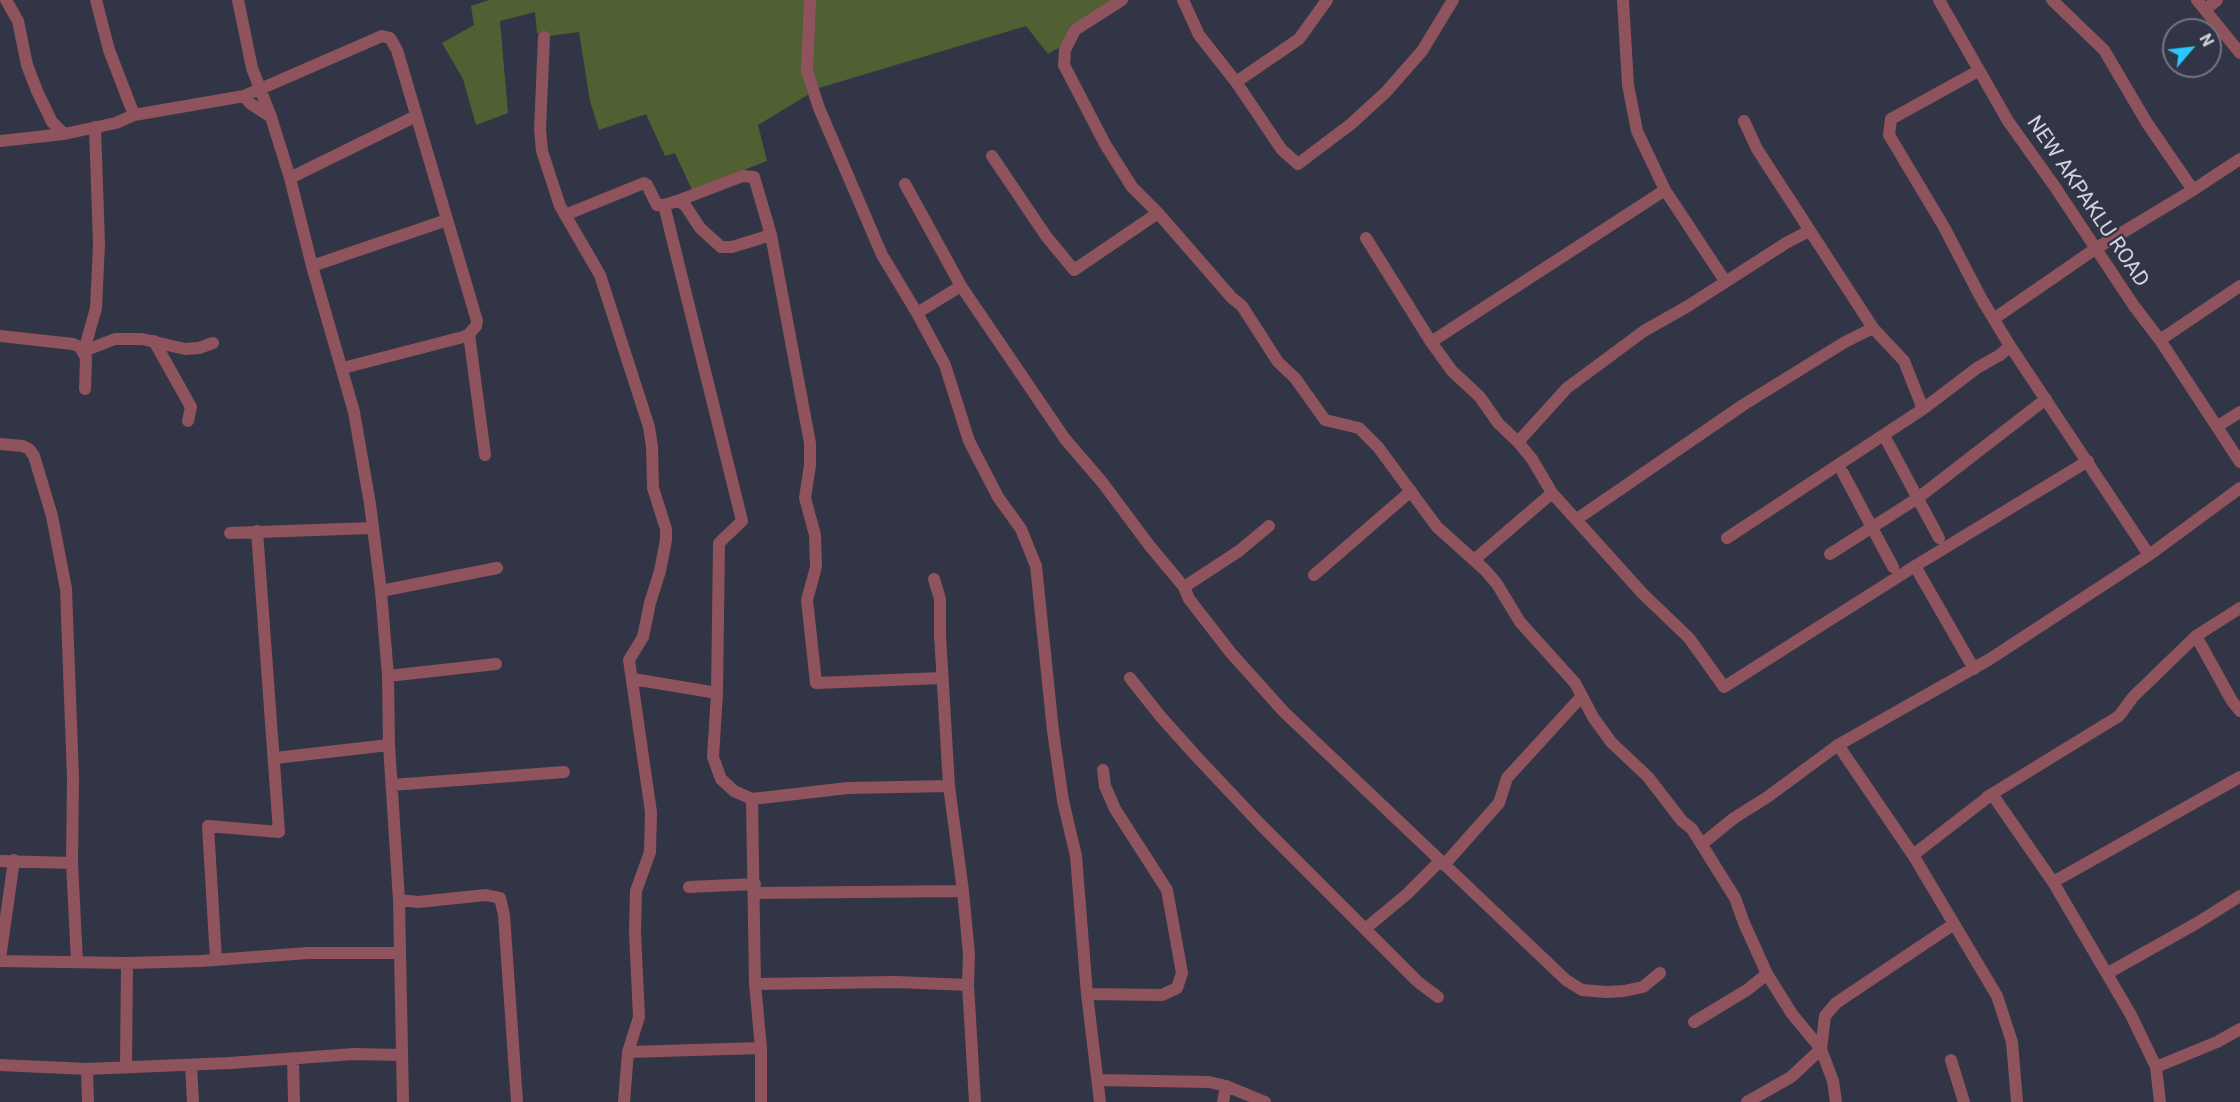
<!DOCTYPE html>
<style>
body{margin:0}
#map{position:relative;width:2240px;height:1102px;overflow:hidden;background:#323545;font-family:Roboto,sans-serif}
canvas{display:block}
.north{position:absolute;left:2162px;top:18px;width:60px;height:60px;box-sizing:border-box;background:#323545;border:2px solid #727583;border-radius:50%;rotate:62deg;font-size:16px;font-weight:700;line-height:24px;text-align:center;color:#d2d5df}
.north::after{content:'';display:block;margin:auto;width:21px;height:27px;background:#28c8ff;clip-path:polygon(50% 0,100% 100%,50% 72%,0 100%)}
</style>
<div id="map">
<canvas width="2240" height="1102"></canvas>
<div class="north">N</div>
</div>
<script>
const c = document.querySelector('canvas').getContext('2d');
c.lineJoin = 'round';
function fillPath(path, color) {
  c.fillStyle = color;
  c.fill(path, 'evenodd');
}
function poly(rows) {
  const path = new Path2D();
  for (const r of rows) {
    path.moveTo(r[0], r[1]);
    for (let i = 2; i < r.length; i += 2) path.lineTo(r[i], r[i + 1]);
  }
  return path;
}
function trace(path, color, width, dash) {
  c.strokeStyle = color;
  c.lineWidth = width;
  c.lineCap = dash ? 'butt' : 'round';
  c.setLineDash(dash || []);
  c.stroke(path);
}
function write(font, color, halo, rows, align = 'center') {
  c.font = font + ' Roboto,sans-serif';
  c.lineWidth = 4.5;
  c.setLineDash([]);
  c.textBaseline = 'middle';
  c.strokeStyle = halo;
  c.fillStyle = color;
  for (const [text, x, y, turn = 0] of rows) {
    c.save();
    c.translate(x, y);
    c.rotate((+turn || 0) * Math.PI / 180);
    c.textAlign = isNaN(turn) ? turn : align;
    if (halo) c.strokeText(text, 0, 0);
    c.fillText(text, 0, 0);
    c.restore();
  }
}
fillPath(poly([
 [489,0,1115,0,1070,26,1062,46,1048,54,1026,26,819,88,758,125,767,161,692,190,675,153,665,156,646,114,599,130,590,101,579,32,549,36,537,33,535,12,500,21,508,113,476,125,463,79,442,43,474,25,471,6]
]), '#506032');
trace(poly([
 [6,0,18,21,27,65,37,91,52,122,64,134,116,123,134,115,244,96,382,36,390,38,397,50,477,321,476,326,469,334,463,337,343,368],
 [96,0,109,50,134,115],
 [238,0,252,68,271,117,290,178,312,266,354,412,370,504,381,591,388,676,389,745,399,900,403,1102],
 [810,0,807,71,819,108,882,255,917,313,945,365,969,441,998,497,1021,529,1036,566,1053,731,1063,801,1076,856,1087,994,1100,1102],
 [1122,0,1075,30,1065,50,1064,65,1105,144,1132,187,1158,213,1232,298,1242,306,1278,362,1295,378,1325,420,1359,428,1378,447,1437,527,1485,570,1497,584,1520,622,1575,683,1593,717,1611,742,1648,777,1682,821,1692,829,1735,898,1744,923,1767,974,1792,1014,1821,1049,1833,1081,1836,1102],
 [1183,0,1199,35,1236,82,1282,150,1298,164,1351,124,1386,92,1422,51,1453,0],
 [1623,0,1628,85,1637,131,1665,190,1725,281],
 [1939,0,2008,121,2055,187,2134,306,2160,340,2240,286],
 [2052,0,2104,50,2147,123,2193,190],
 [2197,0,2240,53],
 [2206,9,2217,0],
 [544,37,540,129,542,151,560,206,600,275,649,427,652,447,653,488,666,529,666,540,660,571,650,603,643,637,629,660,651,812,650,852,636,891,635,932,639,1017,628,1052,624,1102],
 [1978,71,1891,119,1889,135,1944,227,1981,298,2010,346,2149,555],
 [1236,82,1299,39,1327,0],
 [244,96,251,104,271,117],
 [1744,121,1757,149,1873,328,1904,361,1923,409],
 [0,141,64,134],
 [992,156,1046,236,1074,270,1158,213],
 [290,178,416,116],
 [905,184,961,286,1065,439,1102,482,1149,545,1184,587,1189,599,1231,653,1284,712,1566,980,1582,990,1606,992,1624,991,1643,987,1660,973],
 [677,201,743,176,754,177,771,235,810,443,810,465,805,498,815,535,816,567,807,600,816,683,942,678],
 [664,205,742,521,719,543,717,693,713,757,721,779,734,791,752,799,848,788,949,786],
 [565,215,644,183,647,185,657,205,664,205,677,201,685,205,700,228,721,247,732,247,771,235],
 [1366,238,1431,342,1452,371,1480,397,1498,423,1518,442,1532,459,1552,493,1643,594,1689,638,1724,687,1915,566,2088,461],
 [312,266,447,220],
 [917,313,961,286],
 [1995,318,2095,249,2193,190,2240,159],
 [469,334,485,455],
 [0,336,73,344,80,347,86,358,85,389],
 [2160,340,2240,462],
 [154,341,191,407,188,421],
 [1431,342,1665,190],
 [84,351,96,308,99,244,95,127],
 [84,351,115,339,142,339,185,349,199,348,213,343],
 [2218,426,2240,412],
 [1887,441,1939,538],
 [1518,442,1567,388,1644,331,1688,306,1786,243,1809,231],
 [0,444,23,446,29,449,34,456,52,516,66,589,73,778,72,863,77,962],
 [1843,473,1893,567],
 [1577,519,1743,405,1845,342,1873,328],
 [230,533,372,528],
 [1727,538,1923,409,1977,368,2000,355,2010,346],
 [1830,554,1918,498,2046,399],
 [1474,560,1552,493],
 [1915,566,1974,669],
 [1314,575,1411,491],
 [934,579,940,599,940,635,949,786,963,891,969,954,968,985,975,1102],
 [1184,587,1239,551,1269,526],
 [381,591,497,568],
 [2196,636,2232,701,2240,711],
 [388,676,496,664],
 [1130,678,1161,717,1195,755,1260,824,1418,982,1438,997],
 [633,679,717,693],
 [1838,745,1913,855,1997,996,2012,1042,2017,1102],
 [275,758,389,745],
 [392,785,564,772],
 [1987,797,2119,716,2133,697,2196,636,2240,608],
 [752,799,755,984,761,1048,761,1102],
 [1702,844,1734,818,1766,798,1838,745,1990,659,2149,555,2240,488],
 [1913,855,1992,794,2053,882,2131,1015,2156,1067,2160,1102],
 [0,861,72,863],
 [1444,865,1499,803,1507,778,1582,696],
 [2053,882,2240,777],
 [689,887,755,884],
 [755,893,963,891],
 [399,900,418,902,486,895,500,898,504,915,517,1102],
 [1365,929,1407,894,1440,861],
 [0,959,14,860],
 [216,960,208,826,279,832,257,531],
 [0,961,127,963,201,961,308,953,398,953],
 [2108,973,2197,923,2240,896],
 [755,984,896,982,968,985],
 [1087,994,1162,995,1177,988,1182,973,1167,890,1115,809,1105,786,1103,770],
 [1694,1022,1747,990,1767,974],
 [628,1052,761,1048],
 [293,1059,294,1102],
 [1951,1060,1964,1102],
 [0,1065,87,1069,230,1063,354,1054,401,1055],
 [191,1065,193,1102],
 [126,1066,127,963],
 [2156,1067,2217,1042,2240,1029],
 [87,1069,88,1102],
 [1098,1080,1209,1082,1226,1086,1265,1102],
 [1223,1102,1226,1086],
 [1747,1102,1791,1077,1821,1049,1825,1016,1836,1003,1954,924]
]), '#8e535c', 12);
write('21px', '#d2d5df', '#323545', [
 ["NEW AKPAKLU ROAD",2087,202,56]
]);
</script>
